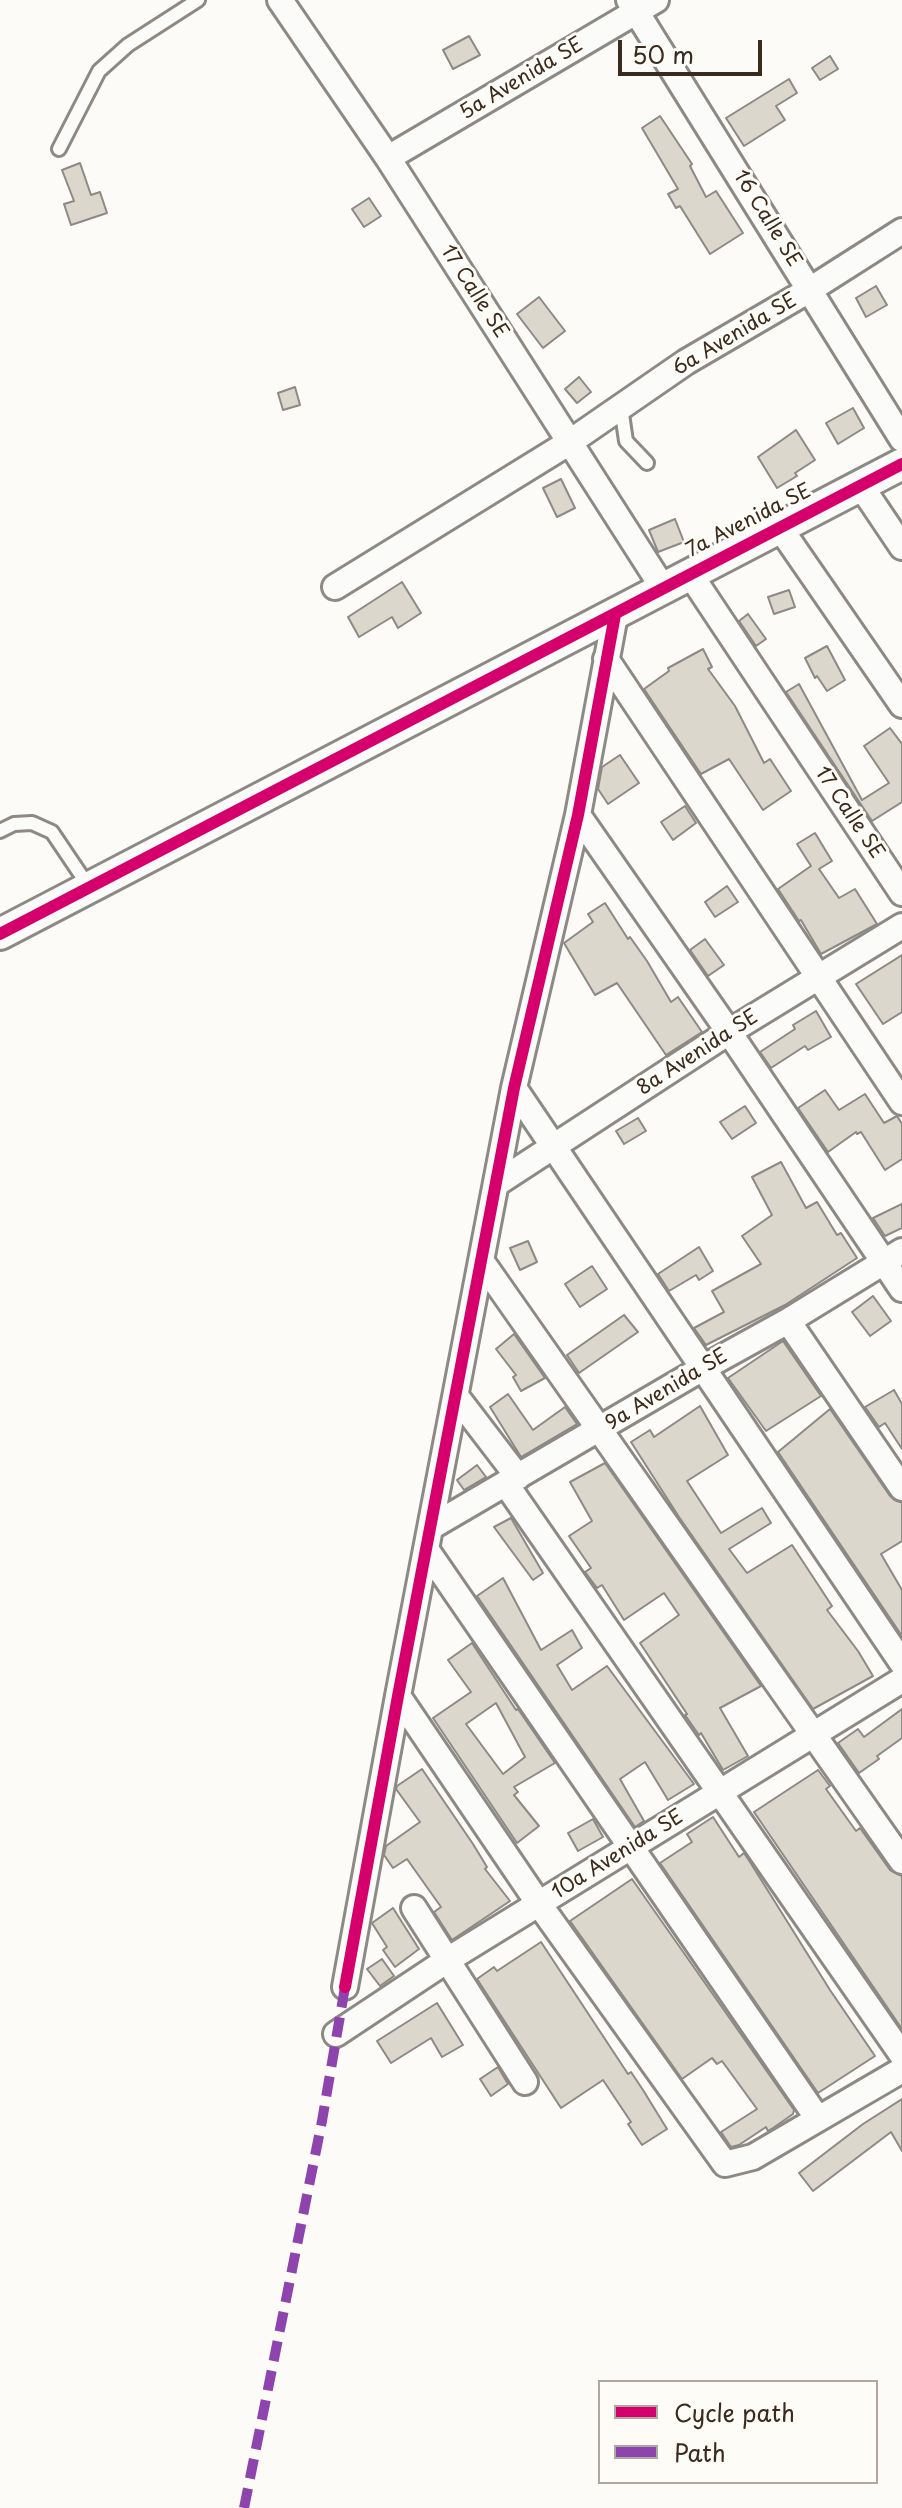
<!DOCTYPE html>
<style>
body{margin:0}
#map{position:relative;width:902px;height:2508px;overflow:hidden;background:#fcfbf8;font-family:"Playpen Sans",sans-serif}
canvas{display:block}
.legend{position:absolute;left:598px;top:2380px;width:280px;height:104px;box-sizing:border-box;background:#fdfcf7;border:2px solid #afa8a0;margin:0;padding:10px 14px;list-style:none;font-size:24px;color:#3b2a1e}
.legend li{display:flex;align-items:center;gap:16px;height:40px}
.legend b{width:40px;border:2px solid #afa8a0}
.scale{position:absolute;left:618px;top:40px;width:144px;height:36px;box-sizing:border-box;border:4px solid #3b2a1e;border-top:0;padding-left:10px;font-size:24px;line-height:28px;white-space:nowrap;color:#3b2a1e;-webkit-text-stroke:6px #fdfcf7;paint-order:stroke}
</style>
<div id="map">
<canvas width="902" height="2508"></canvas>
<ul class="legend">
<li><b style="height:10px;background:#d6006c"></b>Cycle path</li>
<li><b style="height:10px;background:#8e44ad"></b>Path</li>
</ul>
<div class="scale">50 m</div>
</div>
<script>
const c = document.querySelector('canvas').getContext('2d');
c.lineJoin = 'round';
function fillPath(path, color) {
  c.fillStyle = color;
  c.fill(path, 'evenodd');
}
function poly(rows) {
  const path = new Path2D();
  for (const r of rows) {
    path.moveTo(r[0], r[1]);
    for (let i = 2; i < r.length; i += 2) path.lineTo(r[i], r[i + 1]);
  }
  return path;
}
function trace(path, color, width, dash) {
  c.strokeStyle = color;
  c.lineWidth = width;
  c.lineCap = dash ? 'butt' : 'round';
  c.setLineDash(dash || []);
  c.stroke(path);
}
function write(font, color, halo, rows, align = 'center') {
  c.font = font + ' "Playpen Sans",sans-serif';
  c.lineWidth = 6;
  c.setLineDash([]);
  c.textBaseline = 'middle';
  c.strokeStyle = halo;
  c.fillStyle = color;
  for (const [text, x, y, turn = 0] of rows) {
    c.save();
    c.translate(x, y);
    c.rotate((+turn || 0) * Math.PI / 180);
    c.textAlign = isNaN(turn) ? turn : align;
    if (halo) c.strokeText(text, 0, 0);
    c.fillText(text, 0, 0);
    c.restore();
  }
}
const building = poly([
 [469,36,480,55,453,69,443,50,469,36],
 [830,56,838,69,820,80,812,68,830,56],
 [789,79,797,93,776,106,785,120,744,146,726,118,789,79],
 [660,116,692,164,690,166,706,197,716,191,743,233,710,254,680,206,676,208,668,194,678,189,642,128,660,116],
 [80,163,91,195,100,192,107,213,71,225,64,204,74,201,62,170,80,163],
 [369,198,381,216,364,227,352,209,369,198],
 [876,286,887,305,866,317,856,298,876,286],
 [539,297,565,331,543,348,517,314,539,297],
 [579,377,591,392,577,403,565,389,579,377],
 [295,387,300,405,283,410,278,393,295,387],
 [853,408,864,428,838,444,826,423,853,408],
 [796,430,815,460,795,473,797,476,777,488,758,457,796,430],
 [561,479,575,508,557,517,543,488,561,479],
 [675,519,684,542,658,552,649,530,675,519],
 [402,582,421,613,398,628,392,617,359,637,348,617,402,582],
 [789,590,795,607,774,614,768,597,789,590],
 [748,614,766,639,756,646,739,621,748,614],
 [827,646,845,680,827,691,817,676,815,678,805,658,827,646],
 [703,649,712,667,708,669,735,706,764,763,770,759,791,791,763,810,729,759,701,774,644,689,669,671,668,668,703,649],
 [799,684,862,800,889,783,864,746,890,728,902,744,902,802,872,821,786,692,799,684],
 [620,755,639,783,608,804,598,789,602,767,620,755],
 [685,806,696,823,673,840,661,822,685,806],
 [815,833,832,861,819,869,839,898,855,889,877,924,821,954,801,920,799,921,778,889,811,866,797,844,815,833],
 [727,886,738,902,715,917,705,902,727,886],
 [605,903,628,939,630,937,647,961,671,1002,678,997,702,1032,666,1055,617,983,595,995,564,943,593,922,588,914,605,903],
 [705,939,724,965,708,976,690,950,705,939],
 [902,955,902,1012,883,1024,856,984,902,955],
 [816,1011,831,1037,808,1050,805,1046,771,1068,760,1052,795,1029,793,1025,816,1011],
 [825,1090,839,1110,865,1094,884,1123,897,1116,902,1124,902,1159,885,1170,861,1132,857,1134,856,1132,828,1152,798,1108,825,1090],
 [745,1106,756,1123,732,1139,720,1122,745,1106],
 [638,1118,646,1131,624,1144,616,1131,638,1118],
 [781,1162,806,1208,817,1202,837,1235,841,1233,857,1258,785,1305,706,1345,694,1328,724,1312,712,1291,761,1264,742,1236,772,1215,752,1177,781,1162],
 [902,1204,902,1228,885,1236,873,1218,902,1204],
 [528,1241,537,1262,520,1270,510,1248,528,1241],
 [699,1247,713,1271,699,1280,696,1275,669,1291,658,1274,699,1247],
 [592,1266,607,1289,580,1307,565,1284,592,1266],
 [873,1296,891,1321,870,1336,852,1312,873,1296],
 [624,1315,638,1332,579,1373,567,1355,624,1315],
 [514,1334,545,1378,521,1391,513,1377,516,1375,496,1349,514,1334],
 [783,1341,821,1396,766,1431,728,1378,783,1341],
 [894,1390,902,1404,902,1449,885,1423,879,1427,865,1407,894,1390],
 [508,1394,533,1430,565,1407,577,1424,521,1457,490,1407,508,1394],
 [700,1406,728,1455,687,1481,721,1533,762,1508,771,1523,729,1549,747,1573,792,1545,832,1606,827,1610,858,1651,873,1676,813,1709,679,1517,631,1442,650,1430,654,1437,700,1406],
 [830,1409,890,1496,902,1503,902,1541,881,1554,902,1590,902,1636,778,1452,830,1409],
 [605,1463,761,1686,720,1708,748,1756,723,1770,701,1733,699,1735,685,1715,687,1714,640,1643,679,1615,664,1593,624,1620,602,1585,597,1588,585,1572,591,1568,569,1536,592,1521,570,1482,605,1463],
 [477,1465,486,1477,464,1490,457,1480,477,1465],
 [511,1518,543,1573,533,1580,494,1527,511,1518],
 [503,1578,541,1650,572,1630,582,1648,557,1665,572,1690,607,1666,694,1784,668,1800,645,1762,620,1779,644,1821,635,1827,477,1596,503,1578],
 [472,1643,516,1710,518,1709,555,1763,514,1787,518,1792,514,1795,539,1826,517,1843,433,1718,471,1692,448,1660,472,1643],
 [496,1703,525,1757,503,1774,466,1724,496,1703],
 [902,1709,902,1738,877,1756,879,1759,859,1773,838,1743,858,1729,864,1737,902,1709],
 [422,1769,473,1844,487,1867,485,1869,510,1901,452,1940,434,1912,441,1907,407,1859,393,1868,384,1855,386,1846,420,1822,396,1789,397,1786,422,1769],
 [818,1770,830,1786,826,1789,856,1831,860,1828,890,1870,902,1876,902,2029,754,1812,818,1770],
 [713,1817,739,1857,744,1853,750,1862,830,1990,875,2056,818,2093,660,1863,692,1842,687,1834,713,1817],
 [593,1819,603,1837,578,1851,568,1833,593,1819],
 [632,1879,794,2110,793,2114,773,2128,768,2131,766,2127,739,2145,731,2147,721,2132,757,2109,722,2061,717,2064,712,2058,682,2079,570,1921,632,1879],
 [393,1908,419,1949,395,1967,383,1950,387,1947,372,1923,393,1908],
 [541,1942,628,2074,631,2072,643,2090,667,2129,642,2145,628,2124,631,2122,603,2080,561,2108,477,1979,494,1967,497,1971,541,1942],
 [382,1959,394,1976,380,1986,367,1969,382,1959],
 [437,2003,463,2045,442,2057,431,2038,391,2063,377,2041,437,2003],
 [498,2067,508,2084,491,2096,480,2079,498,2067],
 [902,2099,902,2151,891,2132,813,2191,799,2173,863,2124,902,2099]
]);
fillPath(building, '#dcd7cd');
trace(building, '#8d8985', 2);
const service = poly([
 [59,149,99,71,128,45,198,0],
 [621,407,626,441,647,463],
 [0,831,14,824,32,823,52,832,89,887]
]);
const minor = poly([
 [280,0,388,158,663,588],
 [629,0,902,439],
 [388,158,656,0],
 [861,486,902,547],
 [780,528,902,705],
 [690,574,902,893],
 [335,587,570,442,686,362,811,289,902,231],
 [606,659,902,1102],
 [578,815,729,1032,902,1289],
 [514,1088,902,1663],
 [496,1184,729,1032,902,926],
 [482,1262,902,1861],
 [788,1321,902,1488],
 [456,1396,518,1477],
 [506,1484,902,2055],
 [431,1527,703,1368,788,1321,902,1251],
 [428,1552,818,2119],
 [398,1696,539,1904,725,2164,753,2157,902,2070],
 [414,1908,525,2082],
 [345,1987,398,1696,514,1088,578,815,615,615],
 [336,2034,449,1959,902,1680]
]);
const tertiary = poly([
 [0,934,902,464]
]);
trace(service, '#8d8985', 18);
trace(minor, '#8d8985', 30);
trace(tertiary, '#8d8985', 36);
trace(service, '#fbfbf9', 12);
trace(minor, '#fbfbf9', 24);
trace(tertiary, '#fbfbf9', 30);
trace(poly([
 [244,2508,322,2121,345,1987]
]), '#8e44ad', 10, [20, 10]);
trace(poly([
 [0,934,902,464],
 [345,1987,398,1696,514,1088,578,815,615,615]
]), '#d6006c', 12);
write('20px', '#3b2a1e', '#fdfcf7', [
 ["5a Avenida SE",522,79,-31],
 ["16 Calle SE",767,219,58],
 ["17 Calle SE",474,292,57],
 ["6a Avenida SE",735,335,-31],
 ["7a Avenida SE",749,521,-27],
 ["17 Calle SE",849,813,56],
 ["8a Avenida SE",698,1053,-33],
 ["9a Avenida SE",667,1390,-31],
 ["10a Avenida SE",618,1855,-32]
]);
</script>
